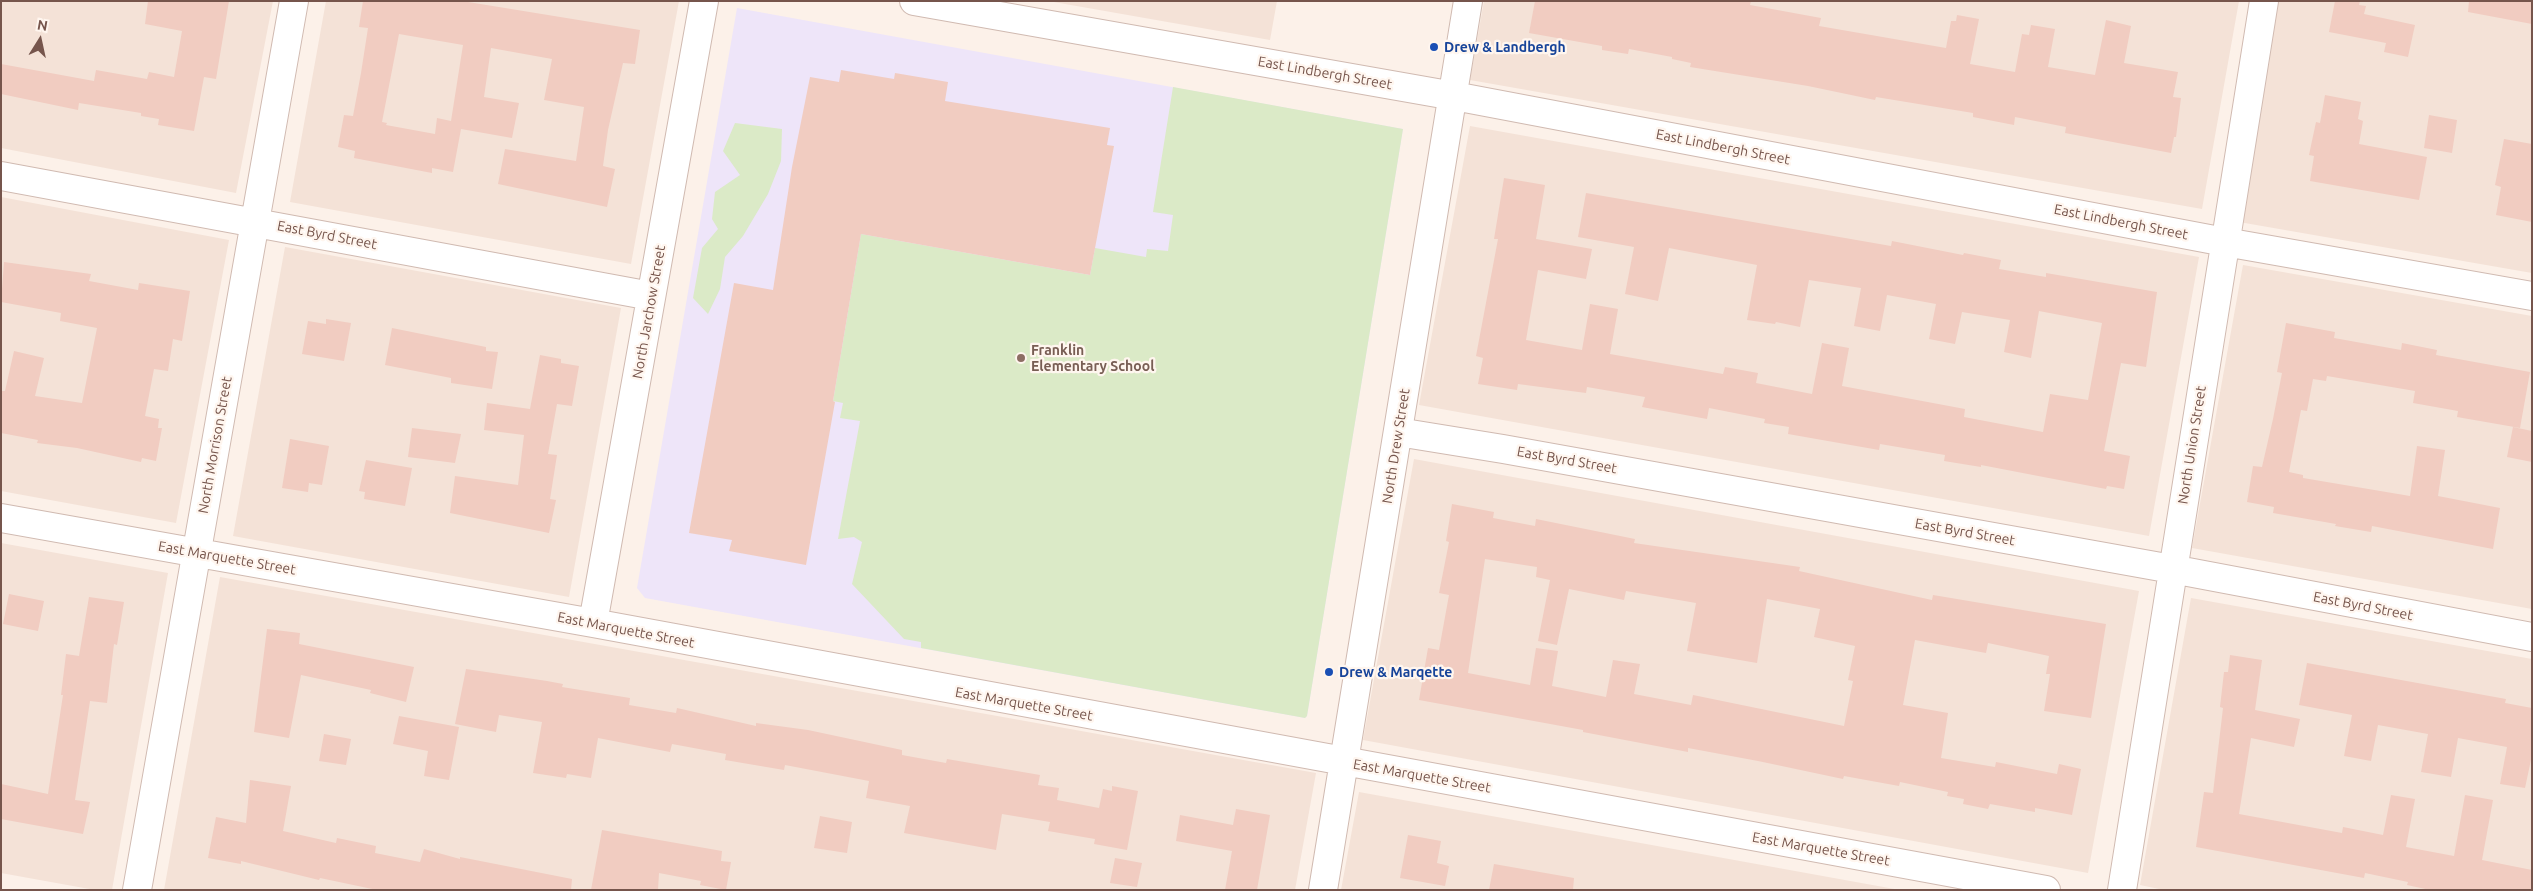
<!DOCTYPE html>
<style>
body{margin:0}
#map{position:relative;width:2533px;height:891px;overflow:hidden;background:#fcf1e9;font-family:Ubuntu,sans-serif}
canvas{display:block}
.frame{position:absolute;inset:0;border:2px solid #76554c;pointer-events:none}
.north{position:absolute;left:15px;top:15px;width:50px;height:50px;-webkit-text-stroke:4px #fff6ef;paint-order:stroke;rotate:10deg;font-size:14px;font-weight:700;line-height:20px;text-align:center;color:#76554c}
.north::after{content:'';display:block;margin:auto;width:18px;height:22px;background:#76554c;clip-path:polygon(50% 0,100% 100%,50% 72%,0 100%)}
</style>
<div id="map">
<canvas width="2533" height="891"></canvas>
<div class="frame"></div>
<div class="north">N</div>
</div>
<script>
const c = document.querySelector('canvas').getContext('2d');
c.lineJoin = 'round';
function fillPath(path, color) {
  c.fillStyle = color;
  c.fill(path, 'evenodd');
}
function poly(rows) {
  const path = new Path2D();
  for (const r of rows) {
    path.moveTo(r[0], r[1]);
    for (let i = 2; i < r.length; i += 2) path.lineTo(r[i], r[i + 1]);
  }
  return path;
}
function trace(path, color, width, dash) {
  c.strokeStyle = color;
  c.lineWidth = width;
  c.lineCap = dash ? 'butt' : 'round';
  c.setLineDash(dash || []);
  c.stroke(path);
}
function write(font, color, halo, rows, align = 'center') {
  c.font = font + ' Ubuntu,sans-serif';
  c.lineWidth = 4.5;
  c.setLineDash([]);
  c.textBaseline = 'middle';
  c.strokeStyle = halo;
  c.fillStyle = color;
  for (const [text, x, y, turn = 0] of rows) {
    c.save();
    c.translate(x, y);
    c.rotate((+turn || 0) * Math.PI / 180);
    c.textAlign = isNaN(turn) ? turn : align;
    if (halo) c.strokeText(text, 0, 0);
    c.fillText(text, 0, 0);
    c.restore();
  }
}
fillPath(poly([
 [1,1,273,1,236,193,1,148],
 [326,1,679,1,631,264,290,202],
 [1048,1,1277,1,1270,40],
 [1484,1,2239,1,2202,209,1470,80],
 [2277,1,2532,1,2532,273,2239,222],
 [1470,126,2199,257,2149,536,1419,405],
 [1,197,229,240,176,523,1,491],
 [285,247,621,308,569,597,233,536],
 [2243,265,2532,316,2532,609,2192,548],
 [1414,459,2139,591,2088,873,1363,740],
 [1,543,168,573,112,890,95,890,1,873],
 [220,577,1316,773,1295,890,164,890],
 [2191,598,2532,659,2532,890,2164,890,2140,885],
 [1359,792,1900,890,1341,890]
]), '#f4e2d7');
fillPath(poly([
 [737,8,1403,129,1307,716,1305,718,645,598,637,588]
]), '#eee5f9');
fillPath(poly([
 [1173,87,1403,129,1307,716,1305,718,921,648,921,642,904,639,852,584,862,542,854,537,838,539,860,421,840,418,843,403,833,401,861,234,1090,275,1095,248,1146,257,1147,249,1168,251,1173,215,1153,212],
 [735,123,782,129,781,161,768,194,743,236,725,257,720,289,708,314,693,298,702,248,718,229,712,219,715,192,740,175,723,151]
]), '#dbeac7');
fillPath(poly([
 [148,1,229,1,216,79,204,77,194,131,158,125,159,119,141,116,141,113,79,103,78,110,1,94,1,64,94,81,96,70,147,79,149,72,174,77,182,31,145,24],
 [363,1,462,1,640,30,635,64,623,63,608,130,603,166,615,169,607,207,498,184,505,149,576,161,584,107,544,100,552,59,491,48,484,97,519,103,512,138,461,129,453,172,432,168,432,173,354,158,355,151,338,147,344,115,353,116,361,73,368,28,359,27],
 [399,34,463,45,451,121,437,118,435,134,386,125,387,123,382,122],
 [1535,1,1751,1,1750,5,1821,18,1819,26,1946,48,1951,21,1956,21,1957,15,1979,19,1970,64,2015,72,2022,34,2029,35,2031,25,2055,29,2048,67,2095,75,2106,20,2131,26,2124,63,2178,72,2173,97,2181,98,2176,137,2174,137,2171,153,2065,133,2066,127,2015,117,2014,125,1973,117,1973,113,1876,97,1875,100,1808,86,1690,67,1691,63,1672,59,1672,57,1629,49,1628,54,1602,50,1602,46,1529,33],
 [2335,1,2360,1,2359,5,2366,6,2364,14,2415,25,2408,57,2384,52,2386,43,2329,32],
 [2469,1,2532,1,2532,24,2468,12],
 [841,70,894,79,895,73,948,82,945,101,1110,128,1107,145,1114,146,1090,275,861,234,833,401,835,402,806,565,729,551,732,540,689,533,734,283,773,290,792,167,810,77,839,82],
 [2325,95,2361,102,2358,119,2363,121,2359,144,2427,157,2419,200,2310,181,2314,156,2309,155,2316,122,2320,123],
 [2429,115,2457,120,2452,153,2424,148],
 [2504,139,2532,144,2532,222,2496,215,2501,187,2495,185],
 [1504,178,1545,185,1536,239,1592,249,1586,279,1538,270,1526,340,1582,350,1590,304,1618,309,1610,354,1723,374,1725,367,1758,373,1756,383,1812,394,1822,343,1849,348,1842,386,1965,409,1964,417,2043,432,2050,394,2088,400,2102,323,2039,311,2031,358,2004,352,2010,320,1962,312,1955,344,1929,339,1936,304,1887,295,1880,331,1854,326,1861,288,1809,280,1800,327,1776,322,1775,324,1747,320,1757,265,1669,248,1658,301,1625,294,1634,247,1578,237,1586,193,1891,246,1892,241,1963,255,1964,253,2001,260,1999,269,2046,277,2046,273,2157,292,2146,367,2121,363,2104,451,2130,456,2124,489,2107,486,2106,489,1981,465,1981,467,1944,461,1945,455,1880,444,1879,450,1788,434,1789,427,1764,423,1765,419,1709,408,1707,419,1642,407,1645,397,1587,387,1586,393,1518,384,1517,390,1478,384,1483,358,1476,356,1498,239,1494,239],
 [4,262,91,274,89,281,138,290,139,283,190,291,182,341,173,339,168,371,154,369,145,416,159,419,158,428,162,428,156,461,142,458,141,462,77,448,37,443,38,440,1,433,1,391,5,391,14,351,44,358,35,396,82,403,97,328,60,321,61,313,1,302],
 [326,319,351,323,344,361,302,354,308,321,326,324],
 [2286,323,2335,332,2334,338,2401,350,2402,343,2437,350,2436,355,2530,372,2520,428,2457,417,2458,411,2413,403,2415,391,2327,376,2326,381,2313,379,2307,411,2301,410,2289,472,2303,475,2303,478,2410,496,2417,446,2445,450,2438,496,2500,508,2493,549,2372,526,2371,532,2335,526,2336,524,2273,513,2274,507,2247,502,2253,466,2262,467,2273,419,2282,373,2277,372],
 [392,328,486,347,486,351,498,352,492,389,451,383,451,378,385,365],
 [540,355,561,359,561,363,579,366,572,406,557,404,548,454,557,455,550,499,556,500,549,533,450,513,455,476,518,485,524,435,484,430,487,403,530,409],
 [2513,427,2532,431,2532,462,2507,457],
 [412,428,461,434,455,463,408,457],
 [290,439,329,446,322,485,309,483,308,492,282,488],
 [366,460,412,468,405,506,364,499,365,492,359,491],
 [1452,504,1494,512,1493,518,1535,526,1536,519,1635,539,1634,543,1800,567,1799,571,1932,600,1933,595,2106,624,2091,718,2044,711,2050,674,2046,674,2049,656,1988,643,1986,653,1915,640,1903,705,1948,713,1941,758,1995,767,1996,762,2057,774,2059,764,2081,769,2072,815,2035,808,2035,812,1990,804,1988,809,1963,804,1964,799,1947,796,1948,792,1900,782,1899,786,1844,776,1843,779,1758,761,1688,748,1688,752,1583,732,1583,730,1419,700,1428,648,1439,650,1449,595,1439,593,1449,542,1446,541],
 [1485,559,1537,567,1536,577,1550,580,1538,641,1557,645,1569,589,1624,600,1626,591,1696,603,1687,651,1757,663,1767,599,1820,609,1814,637,1855,646,1848,680,1853,681,1844,726,1693,695,1691,705,1634,694,1640,664,1613,660,1606,697,1552,686,1558,651,1536,648,1530,685,1468,673],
 [9,594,44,601,38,631,3,624],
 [89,597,124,602,117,645,114,644,107,703,90,701,75,800,90,802,83,834,1,819,1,784,48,794,63,695,61,695,66,654,79,656],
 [267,629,300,633,299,644,414,667,406,702,370,693,371,690,301,675,289,738,254,732],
 [2230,655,2262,660,2255,710,2300,719,2294,747,2251,738,2239,814,2342,833,2343,827,2383,835,2391,795,2415,799,2406,847,2454,856,2465,795,2493,800,2482,860,2532,870,2532,890,2430,890,2407,885,2408,882,2365,873,2364,878,2196,847,2204,792,2213,793,2223,708,2220,707,2224,672,2228,672],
 [2307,663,2506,699,2505,703,2532,708,2532,755,2525,788,2500,784,2507,747,2458,738,2451,777,2421,772,2428,734,2378,725,2371,761,2344,756,2352,715,2299,705],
 [466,669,547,681,563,684,562,687,630,698,629,705,676,713,677,708,756,726,756,723,808,730,902,750,902,755,946,763,947,759,1040,775,1038,785,1059,788,1057,800,1099,808,1103,789,1112,791,1112,786,1138,791,1127,850,1094,844,1095,839,1048,831,1050,822,1002,814,996,850,904,833,910,806,866,798,869,781,785,765,784,770,725,760,726,754,672,744,670,752,598,738,591,778,567,774,566,778,533,773,542,722,499,715,496,732,455,724],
 [399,716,459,727,449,780,424,776,428,751,393,744],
 [324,734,351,739,346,765,319,761],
 [250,780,291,786,283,831,336,843,337,838,376,846,375,853,420,862,424,849,460,859,460,857,572,879,571,890,377,890,320,878,319,880,241,861,241,864,208,858,216,817,246,823],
 [1236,809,1270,815,1257,890,1225,890,1232,851,1176,841,1180,815,1233,825],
 [820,816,852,822,847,853,814,848],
 [602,830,722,851,721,861,731,862,726,890,700,885,701,881,659,873,658,890,591,890],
 [1408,835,1441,841,1437,863,1449,866,1445,886,1400,878],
 [1115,858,1142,863,1137,887,1110,883],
 [1494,864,1574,878,1573,890,1489,890]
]), '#f1ccc1');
const minor = poly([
 [914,1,1454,96,2225,242,2532,296],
 [1,176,651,296],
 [1398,432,1503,449,2172,569,2532,637],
 [1,518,593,623,2046,890],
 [593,623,704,1],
 [137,890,294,1],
 [1323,890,1468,1],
 [2122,890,2264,1]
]);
trace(minor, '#d0bab1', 30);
trace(minor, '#fff', 28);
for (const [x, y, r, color] of [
 [1434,47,5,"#1a4fb4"],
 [1021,358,5,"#8d6e63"],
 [1329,672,5,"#1a4fb4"]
]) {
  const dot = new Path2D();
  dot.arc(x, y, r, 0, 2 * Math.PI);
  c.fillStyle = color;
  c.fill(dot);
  trace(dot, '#fff6ef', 2);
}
write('bold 14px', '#164399', '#fff6ef', [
 ["Drew & Landbergh",1444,47],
 ["Drew & Marqette",1339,672]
], 'left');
write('14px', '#76554c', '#fff6ef', [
 ["East Lindbergh Street",1325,73,10],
 ["East Lindbergh Street",1723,147,11],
 ["East Lindbergh Street",2121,222,11],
 ["East Byrd Street",327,235,11],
 ["North Jarchow Street",649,312,-80],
 ["North Morrison Street",215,445,-80],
 ["North Union Street",2192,445,-81],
 ["North Drew Street",1396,446,-81],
 ["East Byrd Street",1567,460,10],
 ["East Byrd Street",1965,532,10],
 ["East Marquette Street",227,558,10],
 ["East Byrd Street",2363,606,11],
 ["East Marquette Street",626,630,11],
 ["East Marquette Street",1024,704,10],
 ["East Marquette Street",1422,776,10],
 ["East Marquette Street",1821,849,10]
]);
write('bold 14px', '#785e54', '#fff6ef', [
 ["Franklin",1031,350],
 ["Elementary School",1031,366]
], 'left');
</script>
